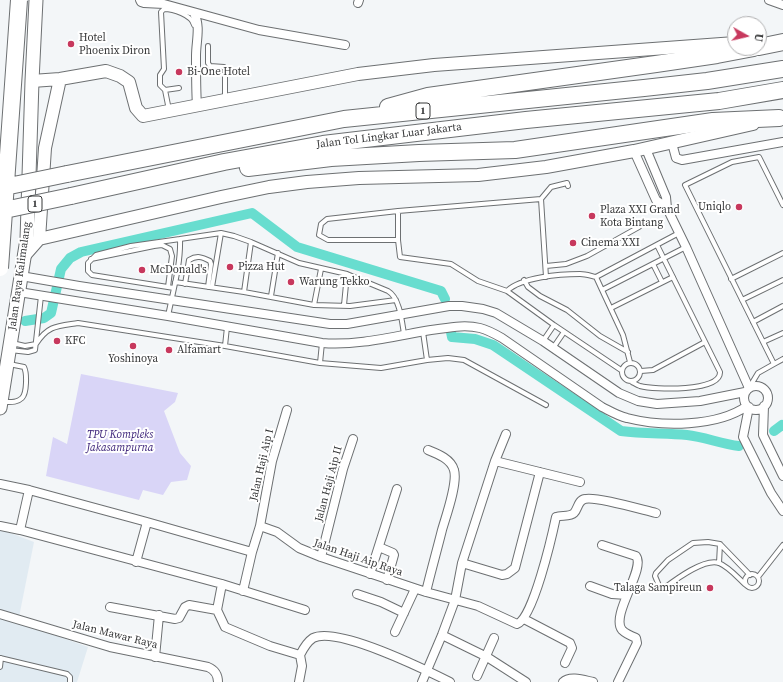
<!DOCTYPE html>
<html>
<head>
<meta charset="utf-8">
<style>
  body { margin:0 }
  #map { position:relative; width:783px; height:682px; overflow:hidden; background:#f3f6f8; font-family:"Source Serif 4",serif }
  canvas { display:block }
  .north { position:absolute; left:727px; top:16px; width:40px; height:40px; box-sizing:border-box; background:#fff; border:1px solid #afafb0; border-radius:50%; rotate:98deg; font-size:11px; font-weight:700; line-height:16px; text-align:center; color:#373839 }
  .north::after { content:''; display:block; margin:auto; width:14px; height:18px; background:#c7385d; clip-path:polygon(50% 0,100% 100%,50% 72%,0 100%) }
</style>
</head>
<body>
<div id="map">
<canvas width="783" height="682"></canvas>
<div class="north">U</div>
</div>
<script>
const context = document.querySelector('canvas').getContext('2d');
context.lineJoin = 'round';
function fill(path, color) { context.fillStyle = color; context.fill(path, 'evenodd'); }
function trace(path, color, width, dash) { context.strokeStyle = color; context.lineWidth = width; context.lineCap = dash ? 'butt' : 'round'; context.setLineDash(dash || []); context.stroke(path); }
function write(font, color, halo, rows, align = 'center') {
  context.font = font + ' "Source Serif 4",serif'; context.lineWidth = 4; context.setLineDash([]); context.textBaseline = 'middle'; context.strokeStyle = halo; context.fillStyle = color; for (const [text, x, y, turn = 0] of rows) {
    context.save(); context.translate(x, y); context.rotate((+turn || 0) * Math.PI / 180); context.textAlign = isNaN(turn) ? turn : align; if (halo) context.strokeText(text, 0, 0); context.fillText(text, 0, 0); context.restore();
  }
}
const built = new Path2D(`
  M0 529 34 542 18 622 88 647 77 682H0Z`);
const green = new Path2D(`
  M81 374 178 393 175 402 164 411 180 453 191 466 187 480 171 482 163 495 143 490 139 500 46 476 53 437 67 444Z`);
const canal = new Path2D(`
  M25 321 44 318 51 313 61 269 70 258 81 252 252 213 297 247 441 291 445 299
  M451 332 452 337 475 339 493 345 621 431C643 434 665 433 687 435 705 437 721 444 739 446
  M774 431 782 425 783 426`);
const lane = new Path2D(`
  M208 46V63L210 66 224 67 225 69V98
  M165 90 179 88
  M169 110 165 90 160 85V75L164 69 161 12 164 9C173 9 192 15 194 25
  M541 199 398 211V240L400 257 451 264 478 281 507 291 554 325 621 370
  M783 205 759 157 732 162 685 185 774 364 783 359
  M180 239 221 233 234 236 251 242 299 263 347 274 388 291C400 298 402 322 404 334
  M398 240H328L319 235 321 224 327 219 398 211
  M91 259 154 246 162 245 170 249 172 256 168 287
  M653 264 662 282
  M546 266 566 264 587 256 639 227
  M546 277 541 199 551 187 567 183 568 186
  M596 277 602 290
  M731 279 783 253
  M524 280 528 287 540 296 567 310 600 336 628 352
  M175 282 244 292 314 305 350 306 396 300
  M185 284 189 260C197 255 202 257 210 261L211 264 208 287
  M212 287 221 233
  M507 291C521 277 561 274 580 274 586 274 591 276 596 277L679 233
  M244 292 251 242
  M271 296 278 253
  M742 300 783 280
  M314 305 321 269
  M344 305 347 274
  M611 308 673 277
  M168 316C173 291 181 264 180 239L131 246 96 255 88 263V271L92 275 174 288
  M753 322 783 306
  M423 332 427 360
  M543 341 554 325
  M763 342 783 333
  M12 343 25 346 36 344C48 325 58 326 78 323L225 346 320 363
  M322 343 320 363 381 368 427 360 448 358 464 360 546 405
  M225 346 227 327
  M553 348 564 332
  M10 350 28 352 35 350 41 296
  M630 362 623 335 602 290 686 247
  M622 372a9 9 0 1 1 18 0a9 9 0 1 1-18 0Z
  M641 371 653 370 705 342
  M632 382C634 383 637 385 640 386 654 390 721 392 720 372L657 245
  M749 388 758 373 774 364
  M3 402C10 402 17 403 22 398 27 393 27 373 24 367L9 364
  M719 563 720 544
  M745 581a7 7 0 1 1 14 0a7 7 0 1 1-14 0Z
  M758 577 783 545
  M746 585C738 578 729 567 719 563 704 558 675 580 663 589L660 588 655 576 656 573 668 560 693 543 708 542 720 544 750 575
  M0 658 67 674 70 677V682
  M0 667 1 658`);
const street = new Path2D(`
  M140 0 141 2 144 3 164 4 259 30 345 45
  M769 0 783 5
  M358 3 359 0
  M194 13C201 27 196 41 196 56 196 73 196 90 197 106
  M672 143 676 158 682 160 783 142
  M646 149 666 197 667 208 686 247 749 388
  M634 151 656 200 667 208
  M21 276 79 286 330 324H347L449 306H462L483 309 496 313 543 341 619 393 638 401 657 404 700 401 745 392
  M19 292 168 316 322 343C358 346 395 336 431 330 447 328 464 324 480 328 488 330 495 334 502 338L602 407C610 411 618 416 627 418 662 427 717 427 747 406
  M744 398a12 12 0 1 1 24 0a12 12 0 1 1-24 0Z
  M764 406 763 435 783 476
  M749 407 743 437 771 493 783 511
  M495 461 580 482
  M0 484 29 490 147 522 252 552
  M0 526 20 530 222 584 305 610
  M260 526 277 532 299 548 321 557 426 592 478 606 517 624C533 619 552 536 556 517 561 515 570 517 574 513 578 509 578 500 585 499 595 496 643 510 656 513
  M20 530 29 490
  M602 545 636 556C646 569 610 615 622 630 626 634 631 636 636 638L637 643 618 682
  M379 547 393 553 394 555 387 580
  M321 557 343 469 353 439
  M136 562 147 522
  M462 563 502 575 507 574 515 568 540 472
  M370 574 397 489
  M222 584 217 610 225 627 270 646 300 655
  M590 586 612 594 627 595
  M243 591 252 552 260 526 272 461 287 410
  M426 592C431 571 437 550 442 530 446 516 458 483 454 470 451 459 438 454 428 450
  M357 594 381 602 404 613
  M110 607 175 619 179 618 185 607 189 605 217 610
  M0 614 110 647 208 667C215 670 218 675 218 682
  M524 619 570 643 572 648 565 663
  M395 632 415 589
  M442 635 487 657 526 682
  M155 657 159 615
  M477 676 494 638
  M299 682 302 666 300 655C303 649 307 642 313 638 337 626 426 670 450 682
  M422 682 442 635 455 600 462 563 495 461 506 434
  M563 682C570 675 584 680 593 682`);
const secondary = new Path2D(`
  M32 81 60 79 106 71 120 76 129 82 136 108 143 116 358 74 434 65 735 43
  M39 239 45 148 60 79
  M24 256 39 239 221 197 269 187 307 182 359 178 478 175 546 167 634 151 753 124`);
const primary = new Path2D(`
  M0 408 27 239 32 81 36 0`);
const highway = new Path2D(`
  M759 47 783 42
  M388 107 428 96 656 64 717 55 754 48
  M248 168 331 158 419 153 515 150 713 121 779 118
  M67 174 344 119 644 88 707 81 783 69
  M71 196 224 162 323 144 526 120 719 101 783 90`);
const highwayBridge = new Path2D(`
  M0 188 67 174
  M0 211 71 196
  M0 268 19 0`);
const markers = [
  [71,44,4,"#c7385d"],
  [179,72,4,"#c7385d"],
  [739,207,4,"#c7385d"],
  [592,216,4,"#c7385d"],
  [573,243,4,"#c7385d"],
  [230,267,4,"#c7385d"],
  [142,270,4,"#c7385d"],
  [291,282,4,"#c7385d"],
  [57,341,4,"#c7385d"],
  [133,346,4,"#c7385d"],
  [169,350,4,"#c7385d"],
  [710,588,4,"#c7385d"]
];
const shields = [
  [423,111,14],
  [35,204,14]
];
const shieldNames = [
  ["1",423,111],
  ["1",35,204]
];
const poiNames = [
  ["Hotel",79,38],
  ["Phoenix Diron",79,51],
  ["Bi-One Hotel",187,72],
  ["Uniqlo",731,207,"right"],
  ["Plaza XXI Grand",600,210],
  ["Kota Bintang",600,223],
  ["Cinema XXI",581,243],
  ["Pizza Hut",238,267],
  ["McDonald's",150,270],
  ["Warung Tekko",299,282],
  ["KFC",65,341],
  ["Alfamart",177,350],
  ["Yoshinoya",133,359,"center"],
  ["Talaga Sampireun",702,588,"right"]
];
const streetNames = [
  ["Jalan Tol Lingkar Luar Jakarta",389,136,-7],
  ["Jalan Raya Kalimalang",20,276,-82],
  ["Jalan Haji Aip I",262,465,-77],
  ["Jalan Haji Aip II",329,484,-75],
  ["Jalan Haji Aip Raya",358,558,19],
  ["Jalan Mawar Raya",115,635,14]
];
const parkNames = [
  ["TPU Kompleks",120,435],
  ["Jakasampurna",120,448]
];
fill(built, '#e1ebf2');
fill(green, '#d9d5f7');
trace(canal, '#68ddcf', 10);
trace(lane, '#6d7072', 6);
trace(street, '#6d7072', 10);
trace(secondary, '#6d7072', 14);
trace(primary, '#6d7072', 15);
trace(highway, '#6d7072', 18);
trace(lane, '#fff', 4);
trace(street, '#fff', 8);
trace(secondary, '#fff', 12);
trace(primary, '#fff', 13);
trace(highway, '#fff', 16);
trace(highwayBridge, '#6d7072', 18, []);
trace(highwayBridge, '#fff', 16);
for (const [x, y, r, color] of markers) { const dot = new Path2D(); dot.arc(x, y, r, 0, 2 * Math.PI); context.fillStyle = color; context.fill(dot); trace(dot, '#fff', 1.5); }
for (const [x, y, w] of shields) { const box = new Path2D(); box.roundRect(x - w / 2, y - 8, w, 16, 3); context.fillStyle = '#fff'; context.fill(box); trace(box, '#373839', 1); }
write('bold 10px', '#373839', null, shieldNames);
write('11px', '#373839', '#fff', poiNames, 'left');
write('11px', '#373839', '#fff', streetNames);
write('italic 11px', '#3b2278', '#fff', parkNames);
</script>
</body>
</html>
